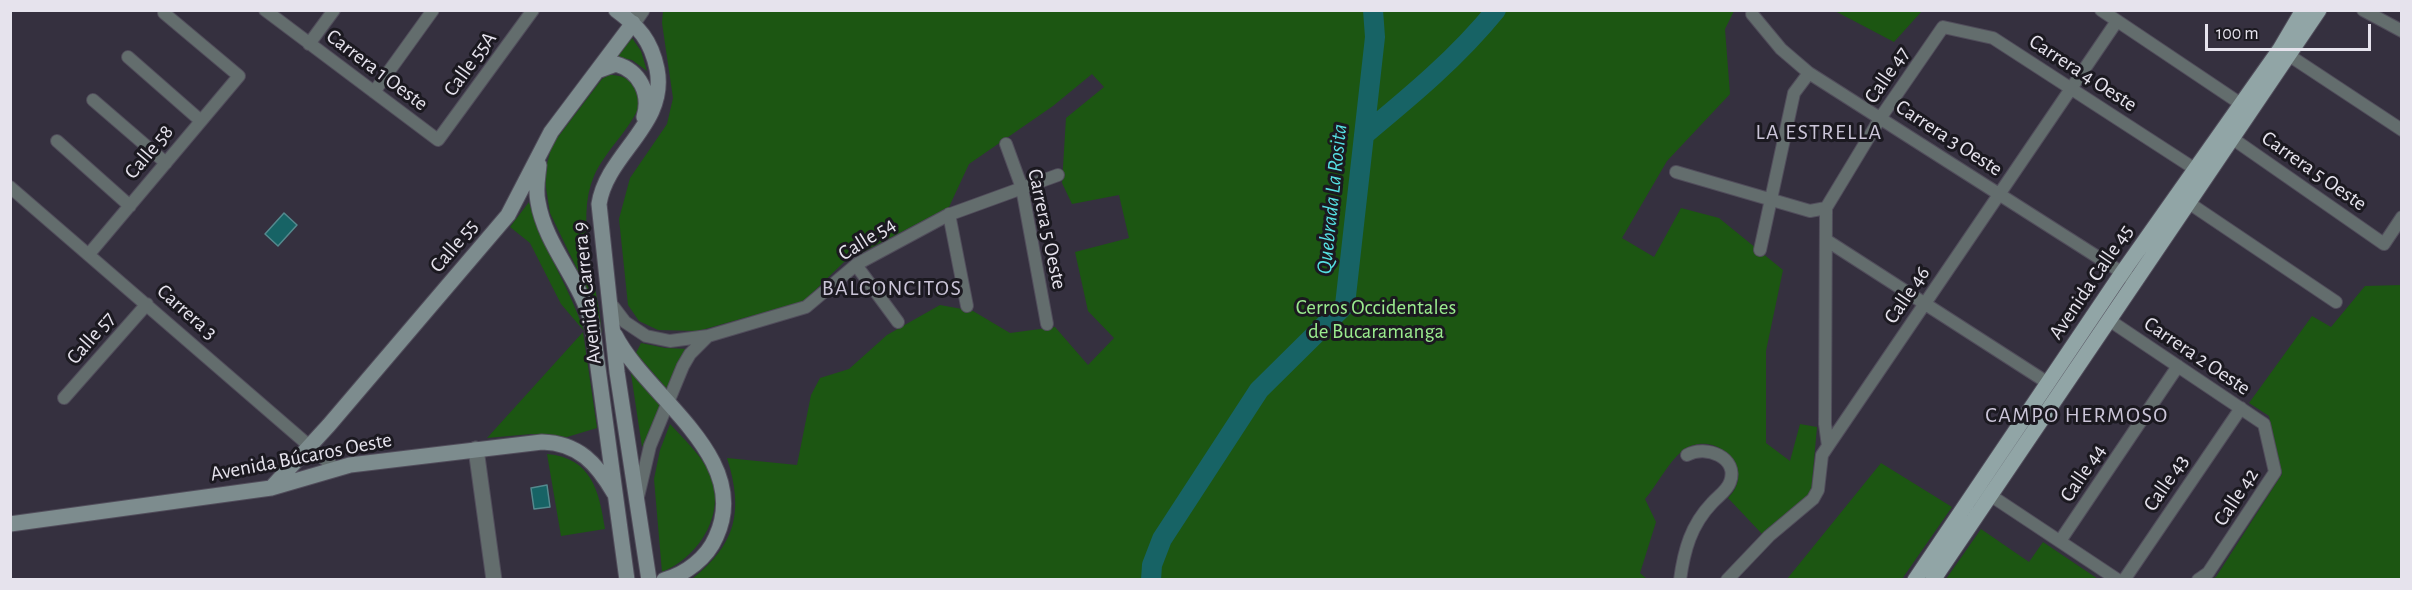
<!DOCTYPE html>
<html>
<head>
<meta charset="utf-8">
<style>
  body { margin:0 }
  #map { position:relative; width:2412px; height:590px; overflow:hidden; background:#35303f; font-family:"Alegreya Sans",sans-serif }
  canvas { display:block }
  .frame { position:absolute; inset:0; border:12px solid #e6e3ed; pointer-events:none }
  .scale { position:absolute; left:2205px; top:24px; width:166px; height:27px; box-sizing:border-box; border:3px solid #e6e3ed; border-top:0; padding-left:8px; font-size:18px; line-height:21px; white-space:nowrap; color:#e6e3ed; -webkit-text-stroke:4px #1b1920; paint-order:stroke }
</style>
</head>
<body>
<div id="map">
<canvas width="2412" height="590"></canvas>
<div class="frame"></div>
<div class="scale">100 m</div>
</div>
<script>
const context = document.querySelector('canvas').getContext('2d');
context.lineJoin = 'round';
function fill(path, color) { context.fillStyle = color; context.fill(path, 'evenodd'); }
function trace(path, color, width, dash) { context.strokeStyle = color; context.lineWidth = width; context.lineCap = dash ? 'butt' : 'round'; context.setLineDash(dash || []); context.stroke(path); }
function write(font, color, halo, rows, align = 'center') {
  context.font = font + ' "Alegreya Sans",sans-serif'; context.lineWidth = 6; context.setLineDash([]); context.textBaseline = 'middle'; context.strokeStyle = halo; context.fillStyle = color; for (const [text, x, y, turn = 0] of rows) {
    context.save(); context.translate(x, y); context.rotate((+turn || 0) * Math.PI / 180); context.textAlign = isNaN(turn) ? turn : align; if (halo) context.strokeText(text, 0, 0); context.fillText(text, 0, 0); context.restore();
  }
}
const green = new Path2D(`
  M663 11H1734L1725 29 1730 94 1667 161 1622 238 1654 257 1681 208 1719 218 1783 270 1766 351V443L1790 461 1800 424 1817 427 1811 493 1763 535 1728 498C1759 468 1713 427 1682 451 1668 463 1657 485 1645 499L1656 522 1640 573 1647 579H692C736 544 744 512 727 458L797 465 811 395 820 378 849 369 887 335 940 305 973 311 1010 333 1055 327 1088 365 1114 338 1088 311 1075 252 1129 238 1119 195 1072 204 1062 183 1066 118 1104 87 1092 74 1053 106 969 164 949 207 844 262 804 301 698 331 658 330 639 321 628 305 619 219 630 178 667 124 673 98 662 23Z
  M1835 11 1922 10V11L1894 42Z
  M632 38 641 51 647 71 632 60 617 57Z
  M609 75C630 75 634 85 641 102 630 131 606 149 594 176 574 222 599 287 602 335L592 300 550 213 544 175 552 145 602 79Z
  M529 202C542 247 569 286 584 331L561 304 530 243 510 227Z
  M2401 285V579H2211L2216 577 2282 474 2269 416 2249 403 2312 316 2331 327 2365 286Z
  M583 332 597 428 567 437 531 434 487 438Z
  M641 343 665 348 688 349 668 390 636 353Z
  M630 367 662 406 642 447Z
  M670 424C683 438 699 453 708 470 729 510 700 557 662 572L654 479 660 450Z
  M547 454C592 458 599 491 605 529L561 536Z
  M1881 463 1952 507 1902 579H1787Z
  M1981 529 2029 562 2043 542 2098 579H1946Z`);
const water = new Path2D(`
  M284 213 297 225 278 246 265 234Z
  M547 485 550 507 534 509 531 488Z`);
const river = new Path2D(`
  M1364 135C1411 96 1457 58 1496 10
  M1151 580 1152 565 1162 539 1259 390 1345 305 1375 37 1373 10`);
const minor = new Path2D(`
  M265 10 438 140 533 10
  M2101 10 2241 104
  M2363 10 2402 31
  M1752 14 1781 49 1809 73 2129 277
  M309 44 334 10
  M2290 56 2402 130
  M128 57 201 121
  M374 92 433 10
  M93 100 166 163
  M2226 134 2384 244 2402 217
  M57 141 130 206
  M1006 144 1022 188 1047 324
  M1676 172 1810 211 1826 208
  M10 187 336 469
  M2189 203 2336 302
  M1826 208 1881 117 1943 27 1993 38 2195 169
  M1826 208 1825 424 1828 446
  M949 214 967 306
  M1826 240 2048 383
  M1760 250 1794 93 1809 73
  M89 254 239 76 164 13
  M856 265 898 322
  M609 301 625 322 646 336 670 341 708 336 806 307 857 264 948 215 1058 175
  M2109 320 2264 424 2275 472 2208 573 2198 580
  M64 398 147 304
  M1984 491 2118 580
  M638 497 650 446 683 366 690 354 707 337
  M2060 541 2178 366
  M1680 580C1684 550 1691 525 1712 503 1718 496 1727 491 1730 482 1739 458 1706 444 1687 455
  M1727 580 1769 536 1813 499 1818 490 1822 455 1828 446 2117 21
  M2124 580 2241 408`);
const tertiary = new Path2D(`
  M633 23 642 10
  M476 449 494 580`);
const secondary = new Path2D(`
  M616 10C639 27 651 40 657 69 668 125 607 153 599 204L617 372 649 580
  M597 71 616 64C640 71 651 94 644 117
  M539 165C538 177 535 189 538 202 545 245 581 281 592 324L627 580
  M615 335C647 398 753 457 716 537 707 558 686 574 664 580
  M273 486 329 425 508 215 551 132 633 23
  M10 524 271 488 350 465 542 442C579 443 597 464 614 493`);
const primary = new Path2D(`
  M1915 580 2122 273 2280 49 2303 10
  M1933 580 2319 10`);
const streetNames = [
  ["Calle 55A",470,64,-54],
  ["Carrera 1 Oeste",377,70,37],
  ["Carrera 4 Oeste",2083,73,33],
  ["Calle 47",1887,75,-56],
  ["Carrera 3 Oeste",1949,138,33],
  ["Calle 58",149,152,-50],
  ["Carrera 5 Oeste",2314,171,35],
  ["Carrera 5 Oeste",1047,229,78],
  ["Calle 54",867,239,-32],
  ["Calle 55",454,246,-50],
  ["Avenida Calle 45",2091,282,-56],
  ["Avenida Carrera 9",587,293,-96],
  ["Calle 46",1907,295,-56],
  ["Carrera 3",187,312,41],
  ["Calle 57",91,338,-49],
  ["Carrera 2 Oeste",2197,356,34],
  ["Avenida Búcaros Oeste",301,457,-11],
  ["Calle 44",2083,473,-56],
  ["Calle 43",2166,483,-56],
  ["Calle 42",2236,497,-57]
];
const parkNames = [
  ["Cerros Occidentales",1376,308],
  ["de Bucaramanga",1376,332]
];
const neighbourhoodNames = [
  ["LA ESTRELLA",1819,132],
  ["BALCONCITOS",892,288],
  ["CAMPO HERMOSO",2077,415]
];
const waterNames = [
  ["Quebrada La Rosita",1332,199,-84]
];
fill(green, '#1c5612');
fill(water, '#176365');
trace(water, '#55898e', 1.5);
trace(river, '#176365', 20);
trace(minor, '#514d5b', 14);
trace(tertiary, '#514d5b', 17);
trace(secondary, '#514d5b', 17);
trace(primary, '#514d5b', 17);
trace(minor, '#636d6d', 12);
trace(tertiary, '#636d6d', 15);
trace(secondary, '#7d8c8e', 15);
trace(primary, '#91a5a6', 15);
write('21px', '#e6e3ed', '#1b1920', streetNames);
write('21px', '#9aeb8e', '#1b1920', parkNames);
context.letterSpacing = '1.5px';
write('22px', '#cbc5d8', '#1b1920', neighbourhoodNames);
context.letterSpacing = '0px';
write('italic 22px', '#56e0e3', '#1b1920', waterNames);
</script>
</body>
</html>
